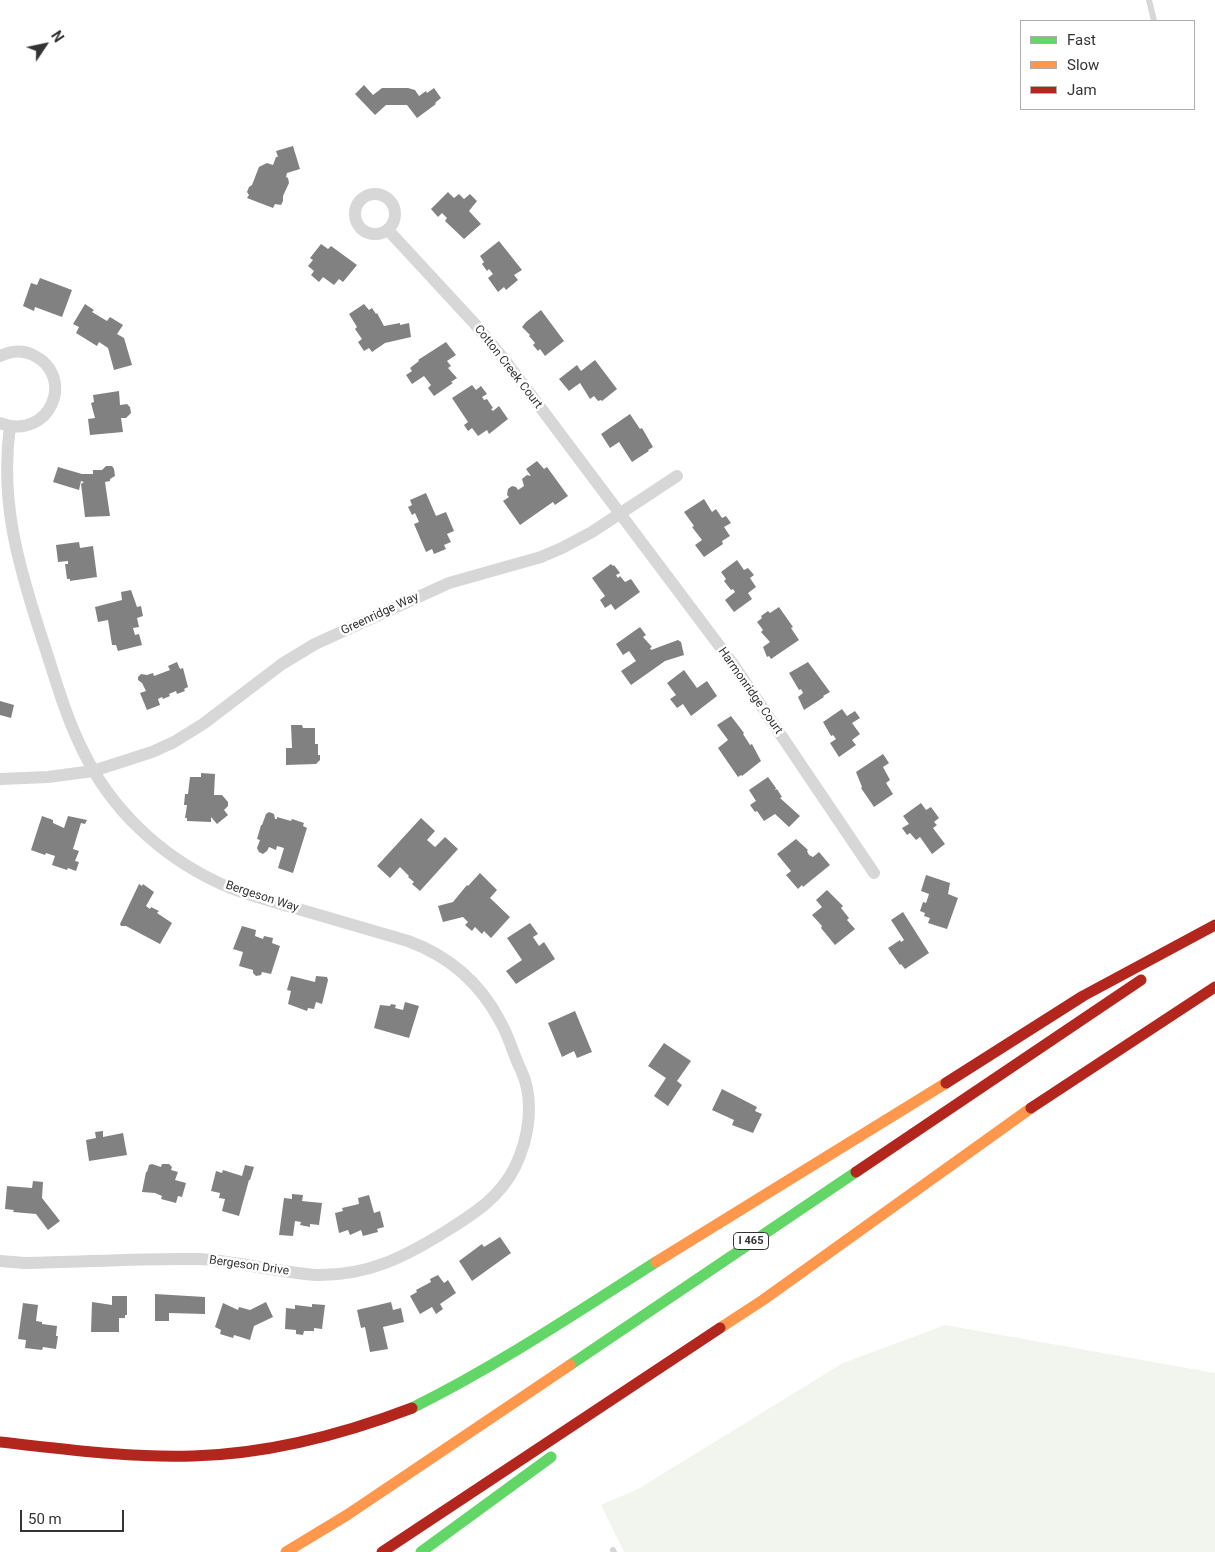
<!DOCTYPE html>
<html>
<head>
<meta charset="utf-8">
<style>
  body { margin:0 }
  #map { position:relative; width:1215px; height:1552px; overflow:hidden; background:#fff; font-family:Roboto,sans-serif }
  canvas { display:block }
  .legend { position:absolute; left:1020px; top:20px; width:175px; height:90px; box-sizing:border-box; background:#fff; border:1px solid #adadad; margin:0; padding:6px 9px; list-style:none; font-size:15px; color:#333 }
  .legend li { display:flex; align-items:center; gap:10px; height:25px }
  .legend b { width:25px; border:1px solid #adadad }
  .north { position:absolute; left:20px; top:20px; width:50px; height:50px; -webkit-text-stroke:4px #fff; paint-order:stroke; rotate:56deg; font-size:14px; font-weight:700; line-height:20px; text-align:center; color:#333 }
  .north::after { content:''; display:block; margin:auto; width:18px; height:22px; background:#333; clip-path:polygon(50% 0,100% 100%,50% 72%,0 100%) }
  .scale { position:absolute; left:20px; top:1510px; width:104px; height:22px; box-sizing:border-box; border:2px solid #333; border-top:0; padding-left:6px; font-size:15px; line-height:18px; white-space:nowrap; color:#333; -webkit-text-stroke:4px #fff; paint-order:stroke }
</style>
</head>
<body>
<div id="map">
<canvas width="1215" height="1552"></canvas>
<ul class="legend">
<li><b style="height:6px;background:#63d668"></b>Fast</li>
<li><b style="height:6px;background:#ff974d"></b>Slow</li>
<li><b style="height:6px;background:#b3261e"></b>Jam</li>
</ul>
<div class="north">N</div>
<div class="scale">50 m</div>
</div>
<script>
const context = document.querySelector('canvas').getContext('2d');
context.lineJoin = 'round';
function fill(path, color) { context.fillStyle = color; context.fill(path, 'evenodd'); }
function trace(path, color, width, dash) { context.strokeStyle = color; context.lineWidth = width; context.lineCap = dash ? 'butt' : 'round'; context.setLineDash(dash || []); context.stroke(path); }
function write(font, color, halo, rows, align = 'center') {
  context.font = font + ' Roboto,sans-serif'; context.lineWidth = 5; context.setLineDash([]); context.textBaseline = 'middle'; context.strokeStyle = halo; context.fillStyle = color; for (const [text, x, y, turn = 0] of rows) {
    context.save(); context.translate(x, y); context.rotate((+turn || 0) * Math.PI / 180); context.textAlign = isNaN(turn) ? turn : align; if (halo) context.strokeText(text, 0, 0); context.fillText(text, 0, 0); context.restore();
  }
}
const green = new Path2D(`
  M945 1325 1215 1373V1552H624L601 1505 638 1489 843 1363Z`);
const building = new Path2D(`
  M364 85 373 95 382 88H408L415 90 419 96 426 91 427 93 434 88 441 98 435 103 436 104 417 118 407 105H386L375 115 355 94Z
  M293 146 300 169 287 173 286 177 288 178 289 183 283 196V201L281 205 275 204 273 208 247 198 249 195 247 192 249 187 252 185 259 167 267 163 273 165 276 157H278L276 151Z
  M448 192 454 198 459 194 464 199 470 194 477 201 469 211 481 224 464 239 445 221 447 218 442 213 438 217 431 209Z
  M499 241 522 270 514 275 518 280 506 290 504 287 498 292 488 278 493 274 489 269 487 271 482 264 484 262 480 256Z
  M321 244 328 249 331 246 357 265 343 282 339 279 334 285 323 277 319 282 311 275 314 271 308 266 313 260 310 258Z
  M40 278 72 290 62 317 35 307 34 311 23 306 31 283 37 285Z
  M85 304 94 310 92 312 107 321 110 317 123 325 117 334 124 338 132 365 114 370 108 348 99 342 97 346 76 333 79 327 73 324Z
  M364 304 369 310 372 308 376 314 377 313 384 326 400 323V325L409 323 411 337 385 343 372 352 369 348 364 351 358 342 362 339 355 329 357 327 349 314Z
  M541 310 564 341 545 356 540 349 538 351 533 345 535 343 529 336 530 335 522 327 526 322Z
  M446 342 456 355 447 361 451 366 448 368 457 378 451 382 453 383 434 396 428 388 431 385 424 376 412 384 406 375 412 371 410 368 419 361 418 360Z
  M595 360 617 389 602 401 601 400 598 401 594 396 590 399 580 383 569 391 559 379 577 365 581 371Z
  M472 385 476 390 481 386 487 394 482 397 484 400 487 399 493 408 491 409 493 411 499 406 508 419 489 434 487 430 478 436 472 428 468 431 464 425 468 422 452 398Z
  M119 391 120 405 127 404 130 407 131 413 126 418H121L123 432 90 435 88 419 95 418 91 403 94 402 93 395Z
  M630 414 640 429 642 428 653 447 648 450 649 451 632 462 619 442 610 448 601 434Z
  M537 461 544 469 547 467 568 496 555 505 553 502 520 525 503 501 509 497 507 495 508 489 512 486 516 487 518 490 524 486 522 479 527 475 531 476 526 469Z
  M106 466H112L114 469 115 476 110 479V481L105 482 110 516 85 517 81 484 84 482 81 481 79 490 53 482 58 467 82 474H93V470H102Z
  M426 493 436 516 446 512 454 531 447 534 451 542 444 545 446 549 434 554 432 549 426 552 414 524 419 522 415 513 412 515 408 507 412 505 410 500Z
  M704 499 712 512 716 509 722 518 726 516 731 523 724 527 730 536 722 541 723 544 704 557 695 545 702 540 692 527 694 526 684 512Z
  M79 542 80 548 93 546 97 577 70 581V579H67L65 564H68V561L58 562 56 545Z
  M737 560 744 570 748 568 754 575 750 578 756 587 748 593 752 599 734 612 725 600 735 592 733 589 731 590 724 581 726 579 721 572Z
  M611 564 613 566 614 565 620 573 616 575 618 578 620 576 625 582 631 579 640 592 615 610 611 604 605 608 600 600 605 596 592 578Z
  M131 590 137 607 141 606 143 616 137 618 139 627 133 628 135 635 139 634 142 645 118 651 116 645H112L108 620 98 622 95 607 122 600 121 592Z
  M779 607 793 627 791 628 799 640 771 659 769 656 767 657 763 647 770 642 761 632 763 630 757 622 762 618 761 616 768 611 770 613Z
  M640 627 646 635 643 637 652 647 650 648 651 650 678 640 681 642 684 655 665 661 631 685 621 671 636 661 629 651 623 655 616 644Z
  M177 662 180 669 183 668 188 687 184 689 185 691 177 694 176 691 169 694 170 696 163 699 162 697 158 699 160 705 147 710 140 693 146 691 142 683 138 680V677L141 674 147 675 153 673 154 676 170 670 168 666Z
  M808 662 830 692 823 696 824 697 804 710 798 697 803 693 801 689 799 690 789 673Z
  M684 670 697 688 707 681 717 696 691 716 683 704 677 708 670 699 676 695 667 683Z
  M0 701 14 705 11 718 0 715Z
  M842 709 847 716 855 711 860 718 852 723 860 734 852 740 856 745 839 757 830 743 836 739 833 735 831 736 823 722Z
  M731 716 744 733 743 734 750 745 752 744 761 761 742 776 741 775 738 777 718 748 728 740 717 725Z
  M291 725H302L303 728H315V744H318V755H320V760L316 764 286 765V748H292Z
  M883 754 889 763 883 767 890 780 886 783 893 794 874 807 861 788 862 787 856 772Z
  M201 773 215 774 214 795H222L228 802V806L224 810 228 815 217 824 211 817V822L187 821V818H185L187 805H184L185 794H188L190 777H201Z
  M768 777 776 788 775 790 777 789 782 797 780 798 800 816 789 827 775 814 764 821 757 811 755 812 750 805 756 801 749 790Z
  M921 803 926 810 931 807 939 818 934 822 937 825 933 828 945 844 932 854 920 837 916 840 910 833 907 835 902 828 909 824 903 816Z
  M269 812 274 814 275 819H277V817L291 821 292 819 304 823 303 826 307 828 293 873 278 868 284 848 277 846 276 850 269 847 267 851 263 854 259 852 257 848 260 840 257 839 261 825H262L266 814Z
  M42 816 53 820V823L64 828 68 816 87 820 85 824 81 823 73 849 79 851 75 861 79 862 76 871 68 868 67 870 52 865 55 856 46 853 45 855 31 850Z
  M421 818 435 831 427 840 435 847 445 837 458 849 420 891 412 884 414 882 408 877 409 876 400 867 390 878 377 866Z
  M796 839 808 850 807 851 809 855 813 857 819 852 830 865 803 887 802 885 798 889 786 875 791 871 777 854Z
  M480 873 497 890 490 898 510 917 491 938 484 931 482 934 475 927 472 931 465 925 468 922 463 917 443 922 438 906 453 902 467 885 468 886Z
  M926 875 950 883 948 894 958 898 947 929 928 923 930 918 924 916 925 913 920 911 923 902 926 903 929 894 921 891Z
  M139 884 142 886 143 884 154 892 146 906 150 909 151 907 159 911 157 913 172 923 160 944 126 926H121L120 924Z
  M827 890 843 906 841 908 849 918 847 920 855 929 835 945 821 928 822 926 812 915 822 907 816 900Z
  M903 912 929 953 905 969 901 964 900 965 888 948 900 940 901 942 904 940 891 920Z
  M530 923 538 934 533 937 539 946 544 942 555 959 516 984 506 971 522 960 507 938Z
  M242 926 256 930 255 936 263 939 264 936 273 938 272 943 280 946 271 974 262 972 261 975 256 976 253 973V970L239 966 243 952 233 949Z
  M291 976 315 982 316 976 327 977 328 980 322 1004 316 1002 314 1009 308 1008 307 1011 288 1004 291 991 287 990Z
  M405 1002 419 1006 409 1038 374 1028 380 1005 390 1006 391 1004 396 1005 395 1008 403 1010Z
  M575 1011 592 1052 577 1058 574 1051 562 1057 548 1023Z
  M664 1043 691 1061 677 1081 682 1085 668 1106 654 1096 666 1078 648 1066Z
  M722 1089 757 1107 755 1111 762 1114 753 1133 732 1125 734 1120 712 1110Z
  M103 1131V1137L123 1133 127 1155 89 1161 86 1140 96 1138 95 1132Z
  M152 1164 161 1167 162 1164H169L172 1167 171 1170 178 1172 175 1180 186 1183 182 1197 178 1196 176 1203 161 1199 162 1196 155 1193 142 1192 146 1172H147L149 1165Z
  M245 1165 254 1167 250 1180H249L239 1216 222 1211 225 1199 219 1198 220 1193 211 1191 216 1171 222 1173 223 1170 242 1176Z
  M33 1181 43 1182 42 1198 60 1221 48 1230 36 1214 13 1212 14 1210 5 1209 7 1186 32 1188Z
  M292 1194 303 1195 302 1201 322 1203 319 1225 310 1224V1227L300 1225 301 1222 295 1221 293 1236 279 1235 284 1198 292 1199Z
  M369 1195 374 1213 380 1211 384 1227 377 1229 378 1232 363 1236 361 1230 350 1235 348 1230 339 1233 335 1213 343 1211 342 1208 359 1204 358 1198Z
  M500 1237 511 1253 472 1281 459 1261 482 1244 484 1247Z
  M438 1275 444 1283 448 1280 456 1293 440 1304 443 1309 436 1314 432 1307 420 1314 410 1296 417 1292 416 1290 431 1282 430 1279Z
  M155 1294 205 1297V1314L169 1313V1321H155Z
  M112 1296H127V1315H125V1318H119V1332H91L92 1302 112 1305Z
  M266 1302 273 1317 254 1326 250 1340 234 1335 233 1338 220 1334 221 1330 215 1327 223 1303 238 1310 239 1307 250 1310Z
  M391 1302 393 1310 401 1308 404 1322 383 1327 388 1349 370 1352 365 1327 361 1328 357 1310Z
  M23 1303 38 1305 36 1321 42 1322V1324L57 1326 56 1336H58L56 1349 43 1347 42 1350 25 1348 26 1340 18 1339Z
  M312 1304 325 1305 322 1329 314 1328V1331H304L303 1335 296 1334V1330L285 1329 286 1308 295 1309V1305L312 1307Z`);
const lane = new Path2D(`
  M1149 0 1154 21
  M613 1550 614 1552`);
const street = new Path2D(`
  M355 214a20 20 0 1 1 40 0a20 20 0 1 1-40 0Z
  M388 230 474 323 504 359 733 664 874 873
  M0 356C11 351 23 350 33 355 77 376 50 442 0 423
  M0 779 48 777 93 771 152 752 174 742 203 724 282 664 315 644 449 583 541 557 562 548 592 532 677 476
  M0 1261 25 1263C83 1262 141 1258 199 1259 223 1260 248 1266 271 1269 286 1271 301 1274 316 1275 368 1276 405 1257 448 1230 475 1213 500 1197 515 1167 529 1138 535 1100 521 1070 513 1054 509 1036 500 1021 480 983 449 956 408 941 368 929 328 918 288 906 264 899 239 893 217 882 160 855 112 810 84 753 64 714 53 670 39 629 17 560 0 500 10 426`);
const fast = new Path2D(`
  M570 1365 856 1172
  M412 1408C497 1366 576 1313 656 1262
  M421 1552 551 1457`);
const slow = new Path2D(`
  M656 1262 946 1083
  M720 1328 763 1300 1031 1108
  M286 1552 347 1515 570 1365`);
const jam = new Path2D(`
  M946 1083 1083 996 1215 925
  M1031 1108 1215 987
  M856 1172 1141 980
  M0 1442C64 1449 129 1458 193 1456 266 1454 344 1434 412 1408
  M382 1552 720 1328`);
const shields = [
  [751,1241,35]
];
const shieldNames = [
  ["I 465",751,1241]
];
const streetNames = [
  ["Cotton Creek Court",508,367,52],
  ["Greenridge Way",380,614,-25],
  ["Harmonridge Court",750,691,55],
  ["Bergeson Way",262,897,18],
  ["Bergeson Drive",249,1266,8]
];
fill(green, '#f1f5ed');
fill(building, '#818181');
trace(lane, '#d7d7d7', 6);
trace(street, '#d7d7d7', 12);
trace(fast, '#63d668', 11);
trace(slow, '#ff974d', 11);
trace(jam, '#b3261e', 11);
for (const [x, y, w] of shields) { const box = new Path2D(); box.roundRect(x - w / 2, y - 8.5, w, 17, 4); context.fillStyle = '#fff'; context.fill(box); trace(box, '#333', 1); }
write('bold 11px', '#333', null, shieldNames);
write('12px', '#333', '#fff', streetNames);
</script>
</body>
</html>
